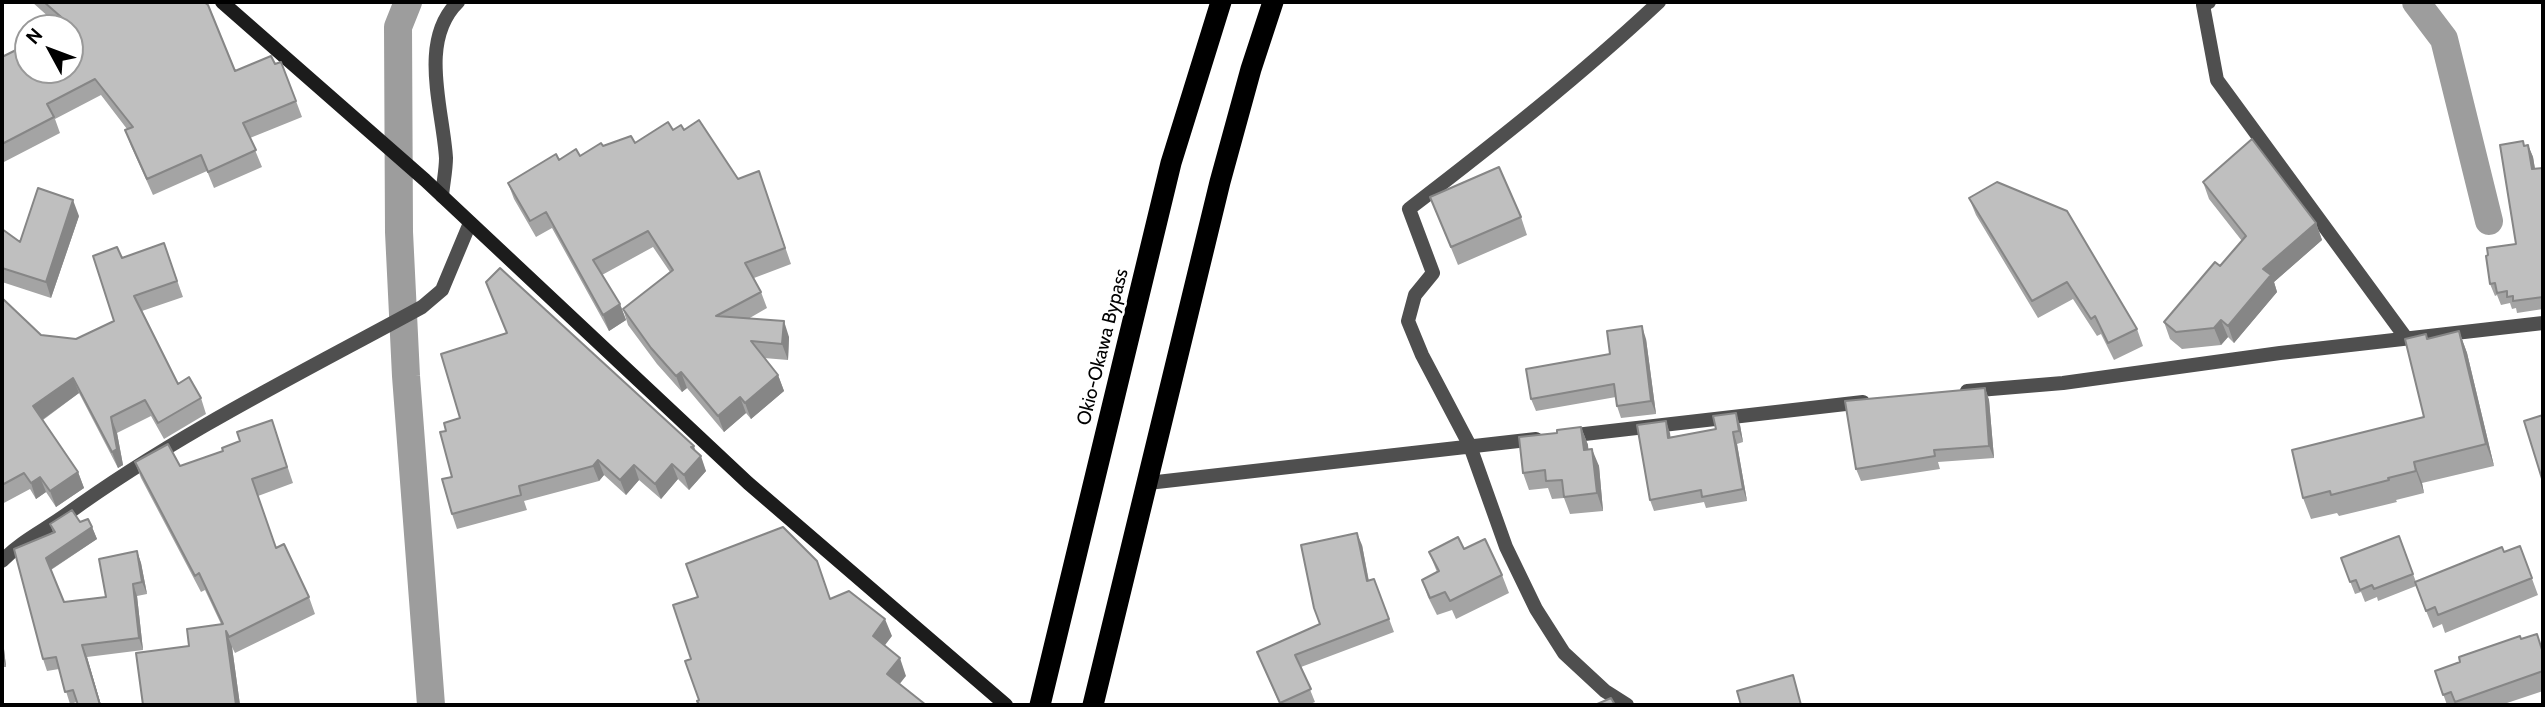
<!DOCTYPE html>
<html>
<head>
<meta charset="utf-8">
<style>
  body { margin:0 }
  #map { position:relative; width:2545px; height:707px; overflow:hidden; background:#fff; font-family:Cabin,sans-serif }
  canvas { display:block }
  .frame { position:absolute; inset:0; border:4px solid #000; pointer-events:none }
  .north { position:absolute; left:14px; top:14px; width:70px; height:70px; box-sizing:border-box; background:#fff; border:2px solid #999; border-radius:50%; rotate:311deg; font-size:19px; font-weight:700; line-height:28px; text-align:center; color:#000 }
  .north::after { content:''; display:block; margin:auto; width:24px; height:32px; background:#000; clip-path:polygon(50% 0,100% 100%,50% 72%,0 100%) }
</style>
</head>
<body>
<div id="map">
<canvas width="2545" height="707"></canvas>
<div class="frame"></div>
<div class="north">N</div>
</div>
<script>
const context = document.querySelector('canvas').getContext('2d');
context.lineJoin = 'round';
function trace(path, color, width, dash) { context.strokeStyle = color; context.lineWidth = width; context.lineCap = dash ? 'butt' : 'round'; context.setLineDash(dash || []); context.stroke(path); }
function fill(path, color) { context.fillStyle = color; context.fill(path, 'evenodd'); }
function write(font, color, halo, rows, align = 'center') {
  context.font = font + ' Cabin,sans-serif'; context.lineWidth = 5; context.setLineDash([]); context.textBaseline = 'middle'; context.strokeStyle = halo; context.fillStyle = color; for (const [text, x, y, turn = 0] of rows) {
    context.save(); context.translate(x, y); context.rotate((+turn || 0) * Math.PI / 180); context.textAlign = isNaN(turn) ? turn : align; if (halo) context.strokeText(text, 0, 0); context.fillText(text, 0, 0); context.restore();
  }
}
const canal = new Path2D(`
  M408 2 398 27 399 232 406 376 431 705
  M2416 2 2444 39 2489 221`);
const street = new Path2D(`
  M2209 2 2203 5 2217 80 2406 338
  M442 196C443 184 446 170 446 158 443 109 418 41 458 2
  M1967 391 2063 383 2280 353 2543 323
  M1567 436 1863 402
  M1148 483 1536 439
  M2 561C21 541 45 530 67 514 177 434 303 372 422 307L442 290 470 223
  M1627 705 1605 691 1564 653 1536 609 1506 547 1470 446 1422 355 1408 321 1415 295 1433 273 1409 209C1495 143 1580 76 1659 2`);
const secondary = new Path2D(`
  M222 2 425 180 748 483 1006 705`);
const highway = new Path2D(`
  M1040 705 1171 163 1221 2
  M1093 705 1220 182 1251 69 1273 2`);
const wall = new Path2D(`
  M32 2H204L235 71 275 64 296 101 302 117 250 138 262 167 214 188 207 171 153 195 131 146 125 130 127 129 101 95 55 119 60 133 2 163V54L4 56 60 27Z
  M673 130H684L738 179 759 171 791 264 754 278 761 292 767 308 748 319 789 337 788 360 764 358 778 375 784 391 751 419 746 413 724 432 687 388 682 392 657 364 628 325 623 309 670 272 653 247 602 275 620 304 626 320 609 331 552 228 536 237 514 199 508 183 559 160 580 156 603 146 635 143Z
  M2524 145H2528L2533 157 2535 169 2543 168V309L2517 313 2516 308 2512 309 2510 303 2501 305 2497 295 2495 296 2490 284 2516 244Z
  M2203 182 2316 223 2322 240 2274 282 2277 292 2234 343 2228 337 2221 345 2182 349 2170 339 2164 322 2220 266 2242 241 2209 199Z
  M1430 197 1521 217 1527 235 1458 265Z
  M1969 198 2137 329 2143 346 2114 360 2101 334 2097 336 2073 299 2038 318 1976 215Z
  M79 216 51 298 2 282V229L20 242Z
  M164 243 183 297 142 311 178 384 201 398 206 414 164 439 151 416 117 433 123 465 118 468 79 393 43 420 78 472 84 488 56 507 46 492 36 499 30 489 2 504V298L41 335 76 339 114 321 122 258Z
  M486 282 695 451 706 471 689 490 678 479 661 499 639 480 626 495 604 475 599 481 524 501 527 510 457 529 452 514V477L460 418 507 333Z
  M2459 331 2467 353 2494 466 2422 483 2424 493 2396 500 2397 502 2339 516 2337 513 2311 519 2303 498 2424 417 2427 339Z
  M1646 339 1656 414 1621 418 1617 406 1616 397 1536 411 1531 399 1610 354Z
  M1985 388 1989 400 1994 458 1938 462 1940 469 1861 481 1856 469Z
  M272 420 293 483 258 496 276 548 309 597 315 614 235 653 232 647 240 705H143L189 646 221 624 205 590 201 592 141 478 135 462 180 466 223 451 240 441Z
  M1666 421 1670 437 1740 425 1743 442 1737 444 1747 501 1706 508 1704 502 1654 511 1650 500Z
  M1581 427 1588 445V449L1599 466 1603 511 1570 514 1564 498 1552 499 1548 488 1529 490 1523 473 1557 433Z
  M80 522 92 527 97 539 51 570 64 602 106 597 137 551 141 563 147 594 137 596 143 650 87 657 101 705H78L77 702 70 704 59 669 47 671 43 659 53 532 50 524Z
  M2399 536 2416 582 2520 546 2538 595 2445 633 2442 624 2433 628 2416 586 2378 601 2377 597 2365 602 2361 592 2355 594 2341 558Z
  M1362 545 1369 581 1374 579 1394 632 1301 667 1315 702 1308 705H1280L1257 652 1320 624Z
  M1464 549 1502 575 1509 593 1456 619 1452 610 1437 615 1428 597 1422 580 1437 572 1429 552Z
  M2 631 6 667H2Z
  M2521 639 2543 652V691L2501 705H2447L2435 671Z`);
const shadedWall = new Path2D(`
  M2528 145 2533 157 2537 181 2532 169Z
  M73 200 79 216 51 298 46 282Z
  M2316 223 2322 240 2274 282 2277 292 2234 343 2228 326 2263 269Z
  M620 304 626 320 609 331 603 315Z
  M2221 320 2228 337 2221 345 2214 328Z
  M784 321 789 337 788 360 782 344Z
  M1642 326 1646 339 1656 414 1651 401Z
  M2459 331 2467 353 2494 466 2486 444Z
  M681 372 687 388 682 392 676 376Z
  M778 375 784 391 751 419 745 403Z
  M73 378 79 393 39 422 33 406Z
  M1985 388 1989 400 1994 458 1989 446Z
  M740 397 746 413 724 432 718 416Z
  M1736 413 1740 425 1743 442 1739 431Z
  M111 417 117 433 123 465 118 468 112 452Z
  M1666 421 1670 433 1672 449 1668 438Z
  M1581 427 1588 445 1590 467 1584 450Z
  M1733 432 1737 444 1747 501 1743 489Z
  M694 446 698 459 701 456 706 471 689 490 684 475 691 447Z
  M1592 449 1599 466 1603 511 1597 493Z
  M598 460 604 475 599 481 593 466Z
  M2414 462 2422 483 2424 493 2416 471Z
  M672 464 678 479 661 499 655 484Z
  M634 465 639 480 626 495 620 480Z
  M78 472 84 488 56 507 50 491Z
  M40 477 46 492 36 499 31 483Z
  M92 527 97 539 50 570 46 558Z
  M1357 533 1362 545 1371 594 1367 581Z
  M137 551 141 563 147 594 142 582Z
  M133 584 137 596 143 650 139 638Z
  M885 619 892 636 879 653 873 636Z
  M2 631 6 667 2 655Z
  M226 631 232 647 240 705H236Z
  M82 645 87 657 101 705H100Z
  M900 658 906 676 894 691 887 674Z`);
const building = new Path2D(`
  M44 2H204L208 5 235 71 271 56 275 64 281 62 296 101 243 123 256 150 208 172 201 155 147 179 125 130 133 127 95 79 47 104 54 117 2 144V54L4 56 28 44V70H70V28H58L68 23Z
  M699 120 738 179 759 171 785 248 745 263 761 292 716 316 784 321 782 344 751 341 778 375 745 403 740 397 718 416 681 372 676 376 651 348 623 309 673 270 648 231 593 260 620 304 603 315 546 212 530 221 508 183 556 154 559 160 576 149 580 156 601 143 603 146 631 136 635 143 668 122 673 130 681 125 684 130Z
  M2252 139 2316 223 2263 269 2271 275 2228 326 2221 320 2214 328 2176 332 2164 322 2215 262 2220 266 2246 236 2203 182Z
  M2523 141 2524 146 2528 145 2532 169 2543 168V297L2513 301V296L2507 297V291L2497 293 2495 283 2490 284 2486 256 2488 255 2487 248 2516 244 2500 145Z
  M1499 167 1521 217 1451 247 1430 197Z
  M1997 182 2067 211 2137 329 2108 343 2095 316 2091 319 2067 282 2032 301 1969 198Z
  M38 188 73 200 46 282 2 268V229L20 242Z
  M164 243 177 281 134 296 178 384 189 377 201 398 158 423 145 400 111 417 117 449 112 452 73 378 33 406 78 472 50 491 40 477 31 483 24 473 2 485V298L41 335 76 339 114 321 93 256 117 247 122 258Z
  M500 268 694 446 691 447 701 456 684 475 672 464 655 484 634 465 620 480 598 460 593 466 519 486 521 495 452 514 442 479 452 477 440 432 446 431 444 423 460 418 441 354 507 333 486 282Z
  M1642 326 1651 401 1617 406 1614 384 1531 399 1526 369 1610 354 1607 331Z
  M2459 331 2486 444 2414 462 2416 471 2388 478 2389 480 2331 495 2330 491 2303 498 2292 450 2424 417 2405 339 2426 334 2427 339Z
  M1985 388 1989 446 1934 450 1935 456 1856 469 1845 401Z
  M1736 413 1739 431 1733 432 1743 489 1702 497 1701 490 1650 500 1637 425 1666 421 1668 438 1716 429 1713 416Z
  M2543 415V482L2524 421Z
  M272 420 287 467 252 479 276 548 284 544 309 597 229 637 226 631 236 705H143L136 653 189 646 187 629 223 624 199 573 195 576 135 462 168 444 180 466 223 451 222 448 240 441 237 432Z
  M1581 427 1584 450 1592 449 1597 493 1564 497 1562 480 1546 481 1545 470 1523 473 1519 437 1557 433V430Z
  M72 510 80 522 88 519 92 527 46 558 64 602 106 597 99 559 137 551 142 582 133 584 139 638 82 645 100 705H78L73 690 65 692 56 657 43 659 14 549 55 532 50 524Z
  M783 527 817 561 830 599 849 591 885 619 873 636 900 658 887 674 926 705H699L697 701 699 700 685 661 691 659 673 605 698 597 686 564Z
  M1357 533 1367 581 1374 579 1389 619 1295 655 1311 689 1280 703 1257 652 1320 624 1314 608 1301 545Z
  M2399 536 2413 574 2374 589 2372 585 2360 590 2356 580 2350 582 2341 558Z
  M1458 537 1464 549 1485 539 1502 575 1450 601 1445 592 1430 598 1422 580 1439 571 1429 552Z
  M2520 546 2532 578 2438 615 2435 607 2426 611 2415 582 2502 547 2504 552Z
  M2537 634 2543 653V671L2455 702 2451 692 2443 695 2435 671 2460 662 2459 657 2520 636 2521 639Z
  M1793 675 1801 705H1741L1737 691Z
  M1611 698 1615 705H1595Z`);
const streetNames = [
  ["Okio-Okawa Bypass",1103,347,-76]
];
trace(canal, '#9d9d9d', 28);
trace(street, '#4f4f4f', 14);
trace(secondary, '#1c1c1c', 14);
trace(highway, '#000', 21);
fill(wall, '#a4a4a4');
fill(shadedWall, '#868686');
fill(building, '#bfbfbf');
trace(building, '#868686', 2);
write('19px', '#000', '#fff', streetNames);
</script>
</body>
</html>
